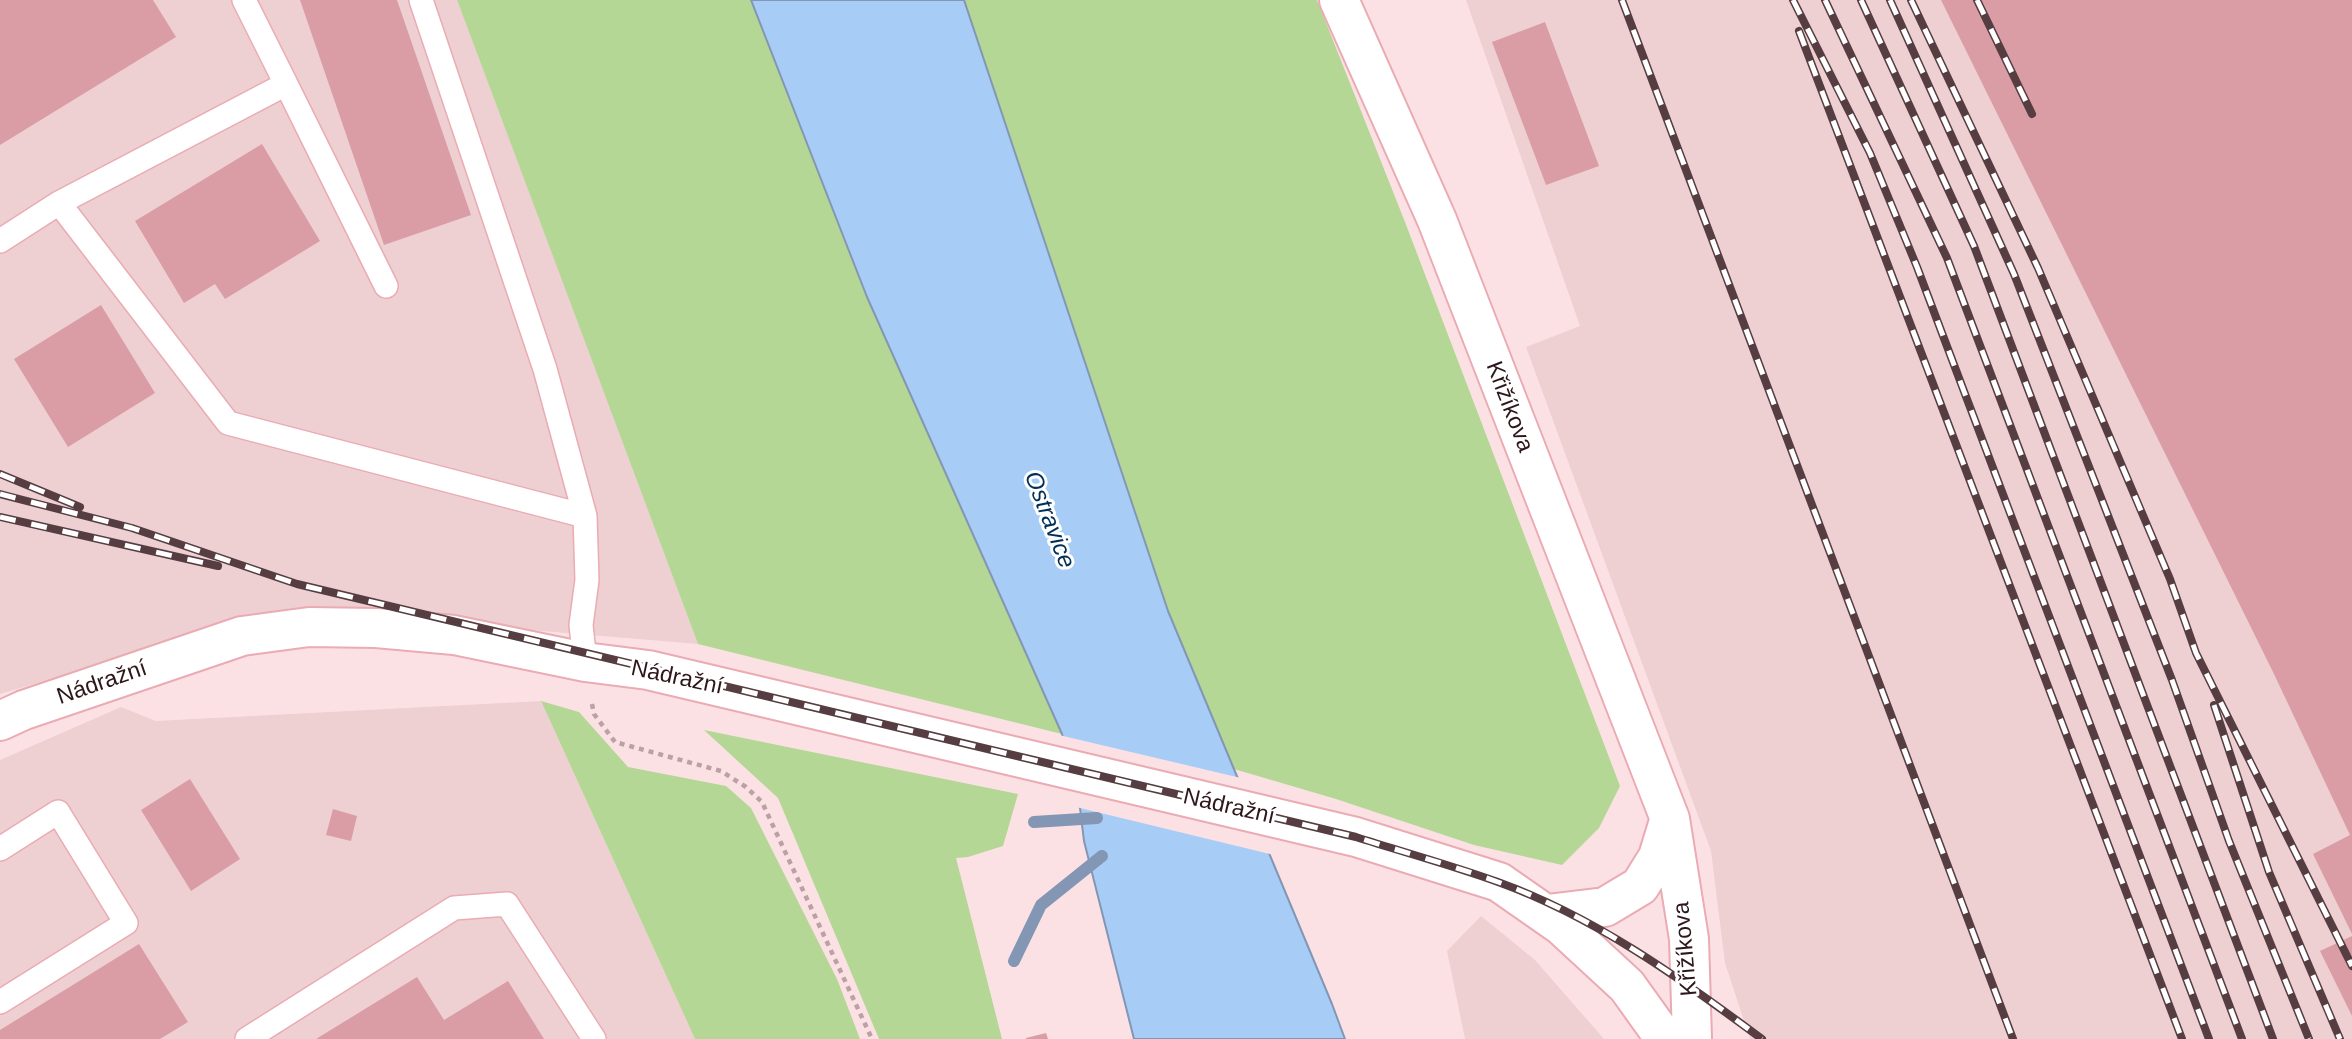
<!DOCTYPE html>
<html>
<head>
<meta charset="utf-8">
<style>
  body { margin:0 }
  canvas { display:block; background:#fce1e4 }
</style>
</head>
<body>
<canvas width="2352" height="1039"></canvas>
<script>
const context = document.querySelector('canvas').getContext('2d');
context.lineJoin = 'round';
function fill(path, color) { context.fillStyle = color; context.fill(path, 'evenodd'); }
function trace(path, color, width, dash) { context.strokeStyle = color; context.lineWidth = width; context.lineCap = dash ? 'butt' : 'round'; context.setLineDash(dash || []); context.stroke(path); }
function write(font, color, halo, rows, align = 'center') {
  context.font = font + ' Helvetica,sans-serif'; context.lineWidth = 6; context.setLineDash([]); context.textBaseline = 'middle'; context.strokeStyle = halo; context.fillStyle = color; for (const [text, x, y, turn = 0] of rows) {
    context.save(); context.translate(x, y); context.rotate((+turn || 0) * Math.PI / 180); context.textAlign = isNaN(turn) ? turn : align; if (halo) context.strokeText(text, 0, 0); context.fillText(text, 0, 0); context.restore();
  }
}
const built = new Path2D(`
  M0 0H457L698 644 289 610 0 694Z
  M1466 0H2352V1039H1750L1725 963 1711 851 1526 347 1580 326Z
  M541 701 695 1039H0V760L121 707 156 721Z
  M1481 916 1535 960 1604 1039H1465L1447 951Z`);
const green = new Path2D(`
  M457 0H751L867 297 1062 734 698 644Z
  M964 0H1317L1405 222 1620 786 1599 828 1562 865 1474 845 1336 799 1234 769 1168 611Z
  M541 701 579 712 628 767 726 786 751 808 837 979 860 1039H695Z
  M704 730 1018 794 1003 846 968 857 956 858 1002 1039H879L778 798Z`);
const water = new Path2D(`
  M751 0H964L1168 611 1332 1004 1345 1039H1134L1084 841 1080 808 1062 734 867 297Z`);
const pier = new Path2D(`
  M1059 735 1241 778 1274 855 1076 807Z`);
const stream = new Path2D(`
  M1034 822 1097 818
  M1014 961 1041 905 1102 856`);
const building = new Path2D(`
  M0 0H153L176 37 0 145Z
  M300 0H397L471 215 384 245Z
  M1941 0H2352V934L2313 854 2350 835 2273 672Z
  M1545 22 1599 166 1546 185 1492 42Z
  M262 144 320 241 225 299 215 284 184 303 135 221Z
  M101 305 155 393 68 447 14 359Z
  M190 779 240 859 191 891 141 810Z
  M333 809 357 816 351 841 326 835Z
  M2352 936V1016L2320 951Z
  M139 944 188 1022 160 1039H0V1030Z
  M417 977 444 1020 508 981 544 1039H316Z
  M1046 1033 1048 1039H1026V1038Z`);
const path = new Path2D(`
  M592 704 594 714 615 742 721 771 746 787 762 802 872 1039`);
const lane = new Path2D(`
  M244 0 286 84
  M421 0 545 369 585 516 587 580 581 625 585 662
  M59 203 286 84 386 286
  M0 241 59 203 228 423 585 516
  M0 849 58 812 126 923 0 1002
  M247 1039 454 908 507 904 594 1039`);
const street = new Path2D(`
  M1339 0 1437 220 1670 819 1689 939 1692 1039
  M0 721 24 710 242 636 309 627 376 628 454 635 585 662 648 670 1356 837 1499 882 1562 926 1627 986 1665 1039
  M1547 914 1605 907 1640 886 1658 857 1669 821`);
const rail = new Path2D(`
  M1622 0 2013 1039
  M1793 0 1870 153 1917 267 2209 1039
  M1825 0 1947 258 2242 1039
  M1861 0 1974 246 2273 1039
  M1890 0 2014 274 2172 680 2229 841 2309 1039
  M1911 0 2038 268 2170 579 2196 653 2352 966
  M1977 0 2032 114
  M1799 31 2182 1039
  M0 474 80 507
  M0 494 132 528 297 584 1356 837C1403 852 1451 865 1498 882 1595 917 1680 978 1762 1039
  M0 517 218 566
  M2214 705 2269 872 2340 1039`);
const streetNames = [
  ["Křižíkova",1509,407,69],
  ["Nádražní",677,678,12],
  ["Nádražní",102,683,-19],
  ["Nádražní",1229,807,13],
  ["Křižíkova",1686,949,-95]
];
const waterNames = [
  ["Ostravice",1049,520,69]
];
fill(built, '#eed0d3');
fill(green, '#b4d795');
fill(water, '#a7ccf5');
trace(water, '#8396b4', 2);
fill(pier, '#fce1e4');
trace(stream, '#8396b4', 12);
fill(building, '#db9da5');
trace(lane, '#eaabb3', 26);
trace(street, '#eaabb3', 42);
trace(path, '#bba1a5', 4.5, [5, 5]);
trace(lane, '#fff', 23);
trace(street, '#fff', 38);
trace(rail, '#553d41', 8);
trace(rail, '#fff', 5, [16]);
write('23px', '#2e171b', '#fff', streetNames);
write('italic 24px', '#002f58', '#fff', waterNames);
</script>
</body>
</html>
